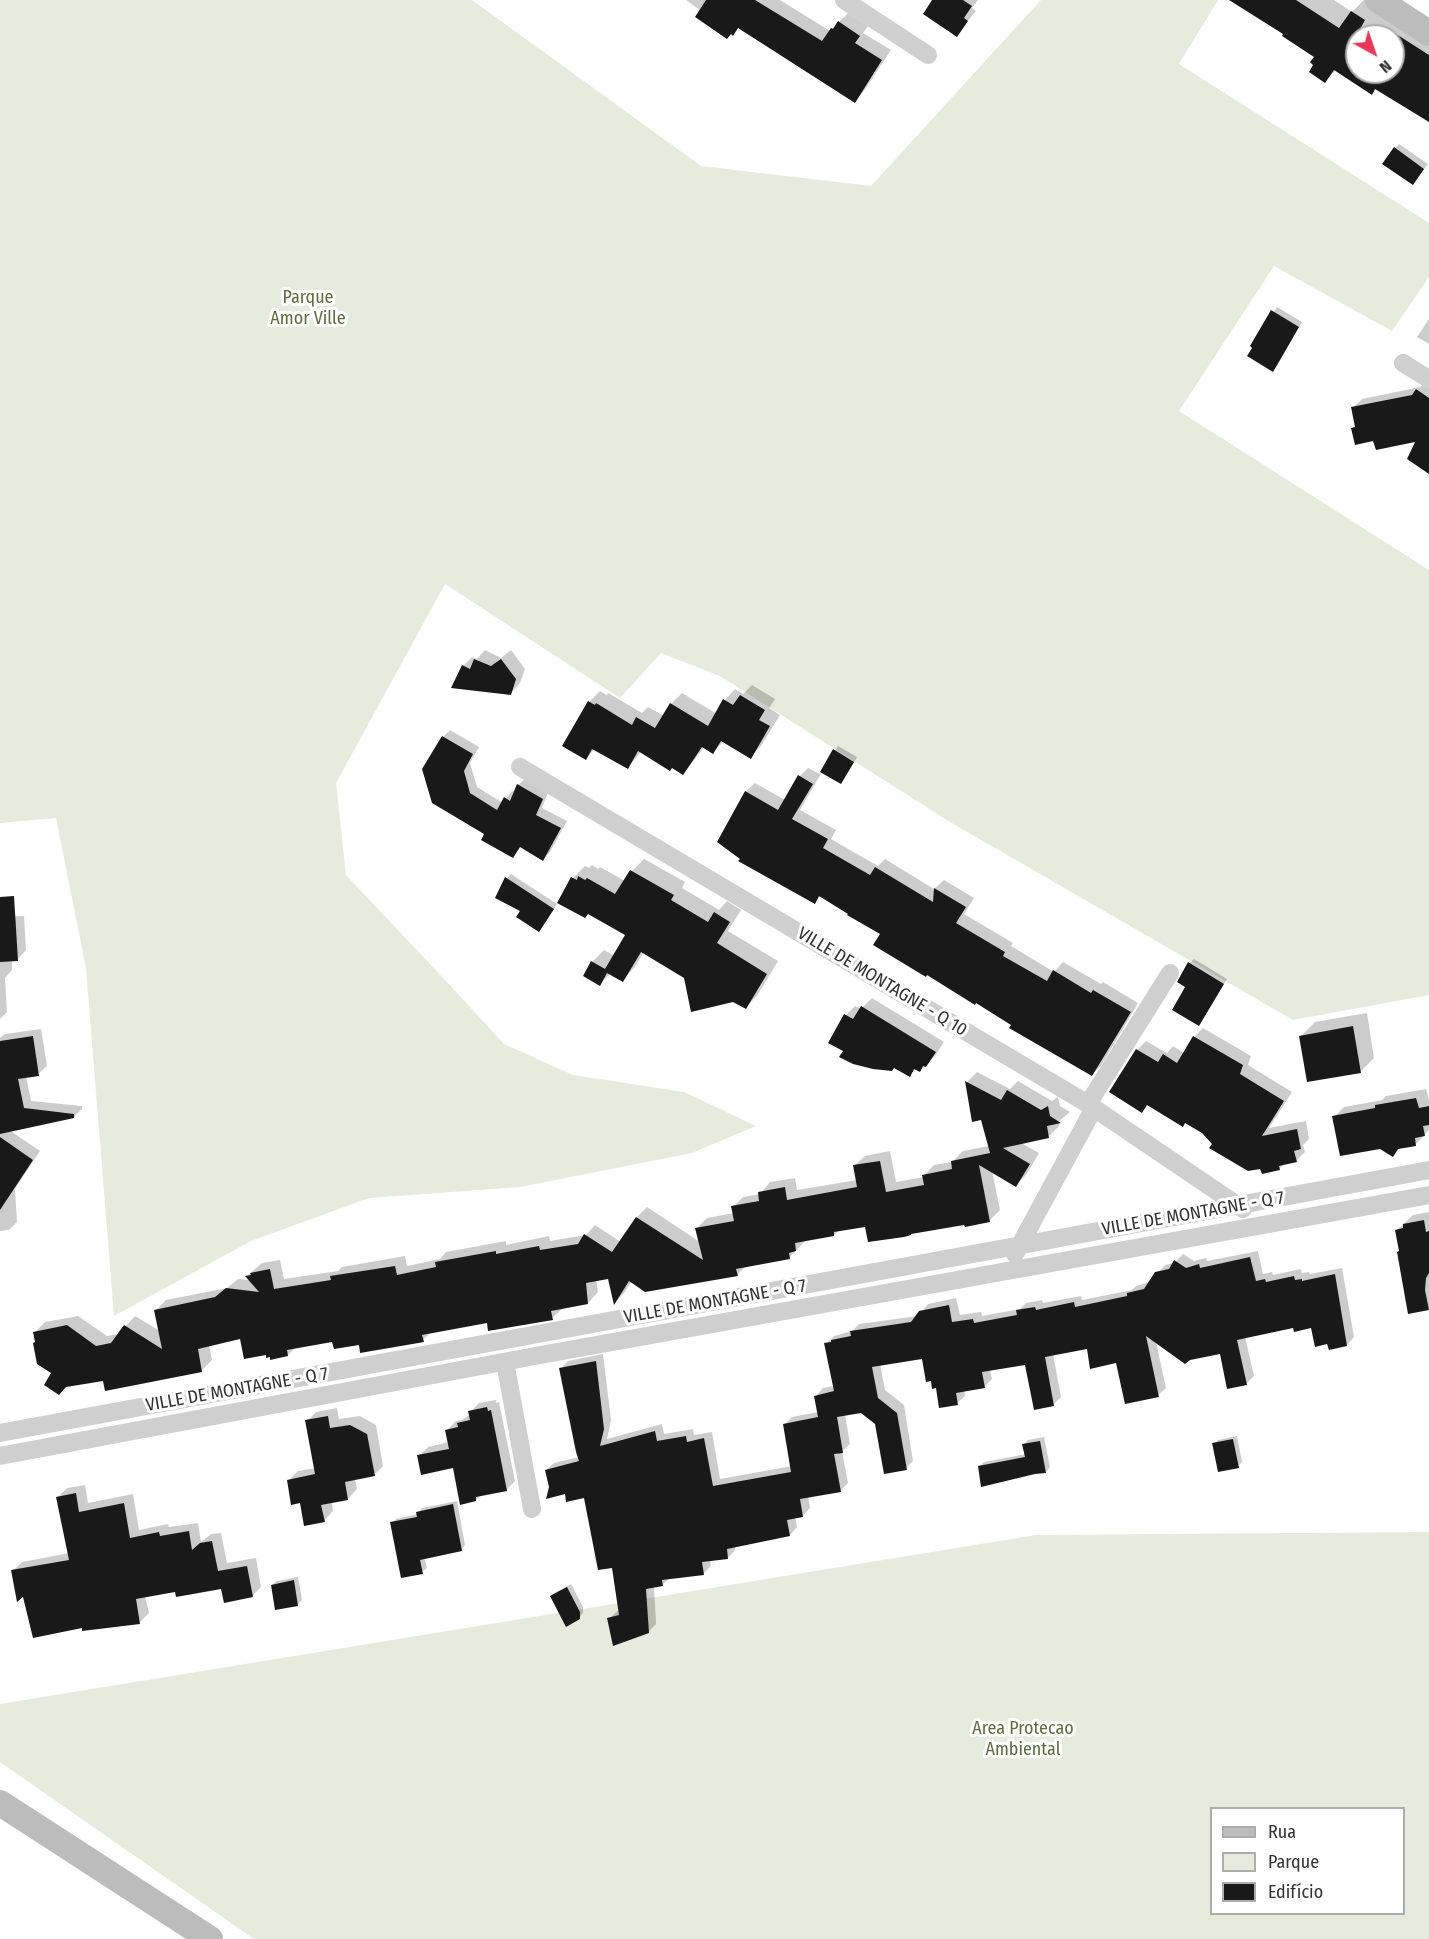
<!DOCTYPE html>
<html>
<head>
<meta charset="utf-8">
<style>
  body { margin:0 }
  #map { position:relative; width:1429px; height:1939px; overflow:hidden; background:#fff; font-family:"Fira Sans Condensed",sans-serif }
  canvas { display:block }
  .legend { position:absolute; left:1210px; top:1807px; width:195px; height:108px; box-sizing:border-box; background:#fff; border:2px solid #adadad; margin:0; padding:8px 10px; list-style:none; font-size:18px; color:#323232 }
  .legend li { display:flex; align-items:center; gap:12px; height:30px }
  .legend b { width:30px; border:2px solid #adadad }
  .north { position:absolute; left:1345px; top:24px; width:60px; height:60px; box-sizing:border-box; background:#fff; border:2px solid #adadad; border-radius:50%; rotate:140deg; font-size:16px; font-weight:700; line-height:24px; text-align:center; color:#323232 }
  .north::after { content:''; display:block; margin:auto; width:21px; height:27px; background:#e73656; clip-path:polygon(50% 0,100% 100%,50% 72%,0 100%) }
</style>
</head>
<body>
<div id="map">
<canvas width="1429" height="1939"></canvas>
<ul class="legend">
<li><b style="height:8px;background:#bcbcbc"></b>Rua</li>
<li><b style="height:16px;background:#e6ebdd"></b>Parque</li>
<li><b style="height:16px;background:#191919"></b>Edifício</li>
</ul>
<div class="north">N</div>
</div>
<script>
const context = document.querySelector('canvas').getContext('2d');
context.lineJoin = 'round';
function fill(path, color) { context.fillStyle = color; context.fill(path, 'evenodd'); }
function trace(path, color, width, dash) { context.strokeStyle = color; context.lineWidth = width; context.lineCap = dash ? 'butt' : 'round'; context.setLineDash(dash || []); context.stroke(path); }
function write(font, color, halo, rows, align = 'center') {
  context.font = font + ' "Fira Sans Condensed",sans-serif'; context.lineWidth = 6; context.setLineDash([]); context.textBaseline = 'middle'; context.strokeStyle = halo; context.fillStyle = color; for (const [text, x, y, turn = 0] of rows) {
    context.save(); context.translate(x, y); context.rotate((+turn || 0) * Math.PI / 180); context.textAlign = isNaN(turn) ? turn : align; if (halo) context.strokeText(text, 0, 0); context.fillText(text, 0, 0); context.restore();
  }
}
const green = new Path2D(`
  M0 0H472L701 166 871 186 1041 0H1218L1179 64 1429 223V277L1392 331 1274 266 1179 411 1429 570V995L1293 1020 950 822 720 676 661 653 620 698 445 584 336 783 346 875 446 981 504 1044 573 1075 684 1092 756 1126 692 1153 520 1187 369 1198 251 1241 114 1316 86 968 56 818 0 823Z
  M1429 1532V1939H254L0 1762V1704L1036 1535ZM1212 1808H1404V1914H1212Z`);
const shadow = new Path2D(`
  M686 0H780L830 31 848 13 868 26 863 33 891 50 864 91 855 101 739 27 733 34Z
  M934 0H978L972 8 976 11 956 35Z
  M1242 0H1334L1352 12 1364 0H1373L1429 31V120L1376 88 1372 93 1336 70 1325 81 1315 64 1316 57ZM1357 36H1393V72H1357Z
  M1399 144 1428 164 1417 179 1395 148Z
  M1277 307 1302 322 1277 366 1273 370 1252 346Z
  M1429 319V344L1417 337Z
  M1426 381 1429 383V472L1417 440 1374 439 1353 428 1356 425 1353 408 1362 399 1420 387Z
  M485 650 501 658 511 650 525 669 520 683 511 693 463 666 472 657 477 659Z
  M752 685 775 699 769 708 780 715 761 746 750 757 724 741 713 752 704 747 693 762 683 773 642 751 628 767 595 749 586 758 564 745 589 702 600 691 607 695 608 693 642 713 648 707 664 716 671 704 682 693 717 714 725 700 735 689 743 694Z
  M450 730 479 747 470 763 477 787 503 803 512 791 515 792 518 785 525 779 548 792 542 808 567 821 550 852 543 859 521 846 513 856 486 834 424 769 443 737Z
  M838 746 857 757 845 778 822 772 800 810 836 830 831 839 878 866 885 859 934 889 944 880 974 898 964 914 1013 943 1011 946 1054 972 1063 962 1101 984 1103 982 1138 1003 1101 1066 1092 1074 1013 1024 927 974 882 934 850 913 821 896 814 902 742 858 719 840 746 791 755 783 785 800 800 776 808 768 820 774Z
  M644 859 685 882 682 888 719 910 727 901 741 910 728 931 778 961 757 996 745 1008 685 977 644 952 634 968 622 980 611 973 600 984 592 962 604 950 615 956 627 935 589 912 559 902 573 878 585 866 589 868 592 865 598 869 600 867 625 881 632 871Z
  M511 874 557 904 543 926 497 897 507 878Z
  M24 916 26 950 17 960H12V970L5 978 7 1012 0 1019V917Z
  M1194 959 1227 979 1199 1024 1187 987 1190 963Z
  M872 998 944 1042 935 1056 920 1070 916 1068 910 1075 895 1066 845 1051 846 1015 855 1006 861 1009Z
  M1367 1013 1374 1058 1360 1072 1301 1036 1315 1022Z
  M1203 1028 1251 1056 1248 1065 1292 1092 1269 1128 1306 1121 1309 1139 1303 1145 1305 1152 1296 1161 1285 1163 1279 1169 1261 1167 1213 1144 1203 1131 1149 1104 1141 1112 1137 1050 1146 1041 1167 1053 1173 1046 1184 1053 1194 1037Z
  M41 1029 47 1066 38 1074 26 1076 31 1101 82 1106V1109L74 1117 9 1130 40 1151 15 1189 17 1222 9 1230 0 1231V1038L5 1034Z
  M977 1072 1010 1089 1018 1081 1052 1101 1058 1097 1060 1106 1070 1112 1058 1122 1059 1126 1049 1136 1021 1143 1039 1153 1026 1175 1016 1185 992 1171 1000 1210 989 1221 965 1223 866 1225 839 1230 834 1235 806 1240 789 1258 746 1266 737 1275 632 1281 624 1293 615 1302 609 1277 596 1279 598 1292 588 1303 563 1308 552 1318 489 1321 432 1331 423 1340 360 1343 334 1340 296 1347 288 1355H271L241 1338 209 1345 212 1360 202 1370 105 1379 53 1373 37 1341 35 1332 45 1322 78 1316 107 1336 119 1334 135 1316 160 1331 156 1310 166 1300 227 1288 238 1279 251 1280 247 1276 262 1263 280 1260 284 1279 338 1271 342 1267 405 1256 407 1266 440 1259 446 1252 506 1241V1245L549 1236 550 1241 586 1235 595 1225 621 1242 637 1217 647 1207 700 1242 697 1228 707 1218 734 1213 733 1207 743 1197 760 1194 770 1182 795 1178 797 1190 857 1180 854 1166 865 1156 890 1151 896 1182 924 1177 923 1176 934 1165 952 1162 963 1151 989 1146 982 1119 974 1120 967 1082Z
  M1426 1089 1429 1100V1130L1416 1144 1401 1147 1393 1155 1334 1117 1344 1107 1382 1100 1386 1096Z
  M1429 1212V1307L1428 1308 1400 1250 1396 1231 1413 1215Z
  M1258 1251 1263 1274 1272 1272 1273 1275 1301 1269 1302 1273 1309 1272 1310 1274 1342 1268 1354 1337 1347 1345 1328 1343 1312 1326H1294L1245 1337 1254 1376 1246 1384 1221 1352 1156 1342 1166 1388 1158 1395 1117 1361 1089 1347 1053 1354 1061 1397 1054 1404 1035 1408 1027 1363 990 1370 992 1379 985 1386 964 1390 965 1396 957 1403 937 1387 932 1379 923 1357 880 1364 885 1390 904 1405 913 1461 906 1468 876 1423 861 1411 845 1414 850 1444 842 1451 848 1483 841 1490 808 1496 810 1508 803 1516 795 1517 797 1527 790 1535 735 1546V1550L728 1558 710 1560 711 1566 703 1574 670 1578 662 1585 654 1586 656 1624 648 1632 609 1619 617 1611 620 1610 613 1567 585 1496 566 1493 550 1487 546 1470 554 1463 579 1457 561 1369 568 1361 603 1354 611 1420 607 1439 662 1424 664 1434 693 1429 694 1435 712 1432 720 1479 792 1466 785 1424 792 1417 819 1412 816 1396 823 1388 834 1386 826 1344 834 1336 852 1331 859 1324 918 1316 928 1304 956 1298 960 1315 981 1312 982 1316 1020 1309 1026 1303 1042 1300 1043 1303 1081 1296 1082 1300 1132 1290 1136 1286 1150 1282 1165 1265 1174 1263 1183 1254 1194 1261 1206 1258 1207 1261Z
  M496 1400V1403L499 1402 515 1481 506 1490 481 1495 476 1500 454 1467 419 1456 428 1447 449 1442 447 1430 456 1421 462 1420 471 1414 470 1412 479 1403Z
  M337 1408 339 1419 360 1416 376 1425 383 1466 374 1475 355 1479 357 1489 348 1499 332 1502 333 1511 324 1521 301 1502 288 1481 298 1471 316 1468 307 1421 316 1412Z
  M1237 1436 1242 1462 1238 1466 1214 1444 1218 1440Z
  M1044 1437 1050 1467 1046 1472 979 1466 984 1462 1026 1454 1024 1444 1028 1440Z
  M85 1485 88 1503 133 1494 139 1530 168 1524 169 1527 198 1523 201 1542 211 1534 221 1533 227 1563 256 1558 261 1587 252 1596 223 1587 176 1590 145 1596 149 1613 140 1622 83 1626 24 1594 13 1571 22 1562 69 1553 58 1497 67 1488Z
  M457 1501 465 1545 461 1550 424 1557 427 1568 422 1572 392 1523 396 1519 418 1514 422 1508Z
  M298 1577 302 1600 298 1604 272 1585 277 1581Z
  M571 1584 583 1607V1613L579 1618 551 1596 556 1592Z`);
const building = new Path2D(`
  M706 0H755L822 41 831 28 833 29 838 21 860 36 855 43 882 60 855 103 738 28 733 36 731 34 727 39 695 17Z
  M932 0H963L972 6 964 18 968 21 957 37 923 14Z
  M1229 0H1296L1339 28 1351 11 1365 20 1357 35V72H1393V32L1429 55V122L1375 89 1372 95 1334 70 1325 83 1309 72 1313 65 1310 62 1314 57 1282 36 1283 34Z
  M1394 147 1424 169 1413 185 1382 164Z
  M1271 310 1299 327 1273 372 1247 356 1252 348 1250 346Z
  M1416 389 1429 398V474L1407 459 1415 442 1376 450 1373 441 1355 445 1351 428 1355 427 1351 407 1412 395Z
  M474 659 491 666 501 659 516 679 511 695 451 688 462 665 470 669Z
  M740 695 765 710 759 720 770 726 751 759 721 741 713 754 702 747 683 775 672 768 670 771 638 751 628 769 592 749 586 760 562 746 588 701 595 705 596 703 632 725 636 717 655 728 670 703 708 726 723 699 733 705Z
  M442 736 473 754 464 771 470 793 497 810 504 797 510 801 517 784 543 799 536 815 561 828 543 861 520 847 513 858 481 840 484 834 432 803 422 769Z
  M833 749 854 762 841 784 820 772Z
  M798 775 813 784 792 819 828 839 823 848 870 875 875 867 933 902 934 888 966 907 956 923 1005 952 1003 956 1047 981 1053 970 1091 993 1093 990 1131 1012 1092 1076 1009 1028 1011 1025 976 1003 975 1005 927 975 926 977 873 945 880 934 847 915 848 914 819 896 815 904 738 861 740 859 717 842 745 791 778 810Z
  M630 870 674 895 671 900 708 922 714 912 730 922 717 943 767 974 746 1009 733 1002 691 1012 684 978 641 952 623 982 607 973 600 986 583 976 591 961 605 969 625 935 588 914 585 918 557 903 571 877 577 880 578 876 585 880 587 878 615 894Z
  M505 877 554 909 539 932 516 917 520 911 495 898Z
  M14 896 18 961 0 962V897Z
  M1188 962 1224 984 1199 1026 1172 1010 1185 987 1177 982Z
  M861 1006 936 1052 926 1067 923 1066 920 1072 914 1069 910 1077 894 1068 892 1071 873 1069 853 1064 839 1057 843 1051 828 1043 844 1014 853 1019Z
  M1353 1026 1361 1073 1307 1082 1299 1036Z
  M33 1036 39 1076 18 1079 24 1108 74 1114V1118L0 1134V1041Z
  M1193 1036 1243 1065 1240 1074 1284 1101 1262 1136 1297 1129 1301 1149 1294 1151 1297 1162 1279 1166 1280 1170 1262 1174 1260 1169 1248 1171 1209 1148 1212 1144 1202 1133 1185 1123 1183 1127 1147 1105 1142 1113 1109 1092 1136 1049 1158 1062 1163 1054 1177 1063Z
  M965 1081 1001 1100 1007 1090 1041 1110 1048 1106 1050 1116 1061 1123 1047 1126 1049 1138 1003 1148 1030 1164 1016 1187 979 1165 990 1222 965 1227 964 1225 911 1234V1235L904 1237 868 1242 865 1227 834 1232V1236L795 1243 796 1251 789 1253 790 1259 736 1269 738 1276 645 1292 629 1281 614 1305 608 1279 586 1283 588 1304 551 1311 553 1320 488 1331 487 1323 422 1335 424 1342 360 1353 359 1345 334 1349 332 1342 287 1350 288 1356 270 1360V1357L266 1358V1355L244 1359 240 1339 198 1349 202 1372 105 1391 103 1381 66 1387 59 1395 44 1385 51 1373 37 1364 33 1343 35 1342 33 1332 67 1325 96 1346 111 1343 124 1325 162 1349 154 1310 215 1297 226 1288 259 1292 245 1276 251 1275 250 1273 270 1269 274 1289 331 1280 330 1276 395 1266 397 1275 436 1267 435 1262 496 1251V1254L539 1246 540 1250 578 1244 584 1234 612 1252 636 1217 703 1260 695 1228 734 1221 731 1206 759 1201 758 1192 785 1187 787 1200 857 1187 853 1165 880 1161 886 1192 924 1185 922 1175 952 1169 951 1161 990 1153 981 1120 972 1122Z
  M1416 1098 1419 1108 1429 1106V1125L1423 1126 1425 1136 1415 1138 1416 1146 1398 1149 1393 1157 1380 1149 1340 1156 1332 1116 1375 1108V1105Z
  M0 1137 33 1160 0 1210Z
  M1424 1220 1426 1232 1429 1231V1273L1426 1278 1425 1290 1429 1310 1408 1314 1397 1252 1399 1251 1395 1230 1403 1228V1224Z
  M1250 1257 1256 1281 1265 1279 1266 1282 1294 1276 1295 1280 1302 1279V1281L1335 1274 1347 1346 1329 1350 1327 1344 1315 1347 1311 1328 1294 1332 1293 1328 1237 1340 1247 1385 1227 1389 1220 1354 1190 1360 1185 1364 1146 1336 1159 1397 1125 1404 1116 1363 1090 1369 1087 1349 1045 1357 1054 1406 1034 1410 1025 1365 982 1372 985 1388 956 1393 958 1405 939 1408 936 1388 932 1389 931 1381 926 1382 922 1359 872 1367 878 1398 897 1413 907 1470 884 1474 875 1424 861 1413 837 1417 843 1453 834 1454 841 1492 800 1499 803 1517 787 1520 790 1536 727 1549 728 1559 702 1562 704 1575 662 1580 663 1586 646 1589 649 1633 613 1646 607 1618 619 1615 612 1568 598 1570 584 1498 566 1502 565 1494 546 1499 549 1487 545 1470 579 1461 576 1452 559 1368 596 1361 604 1429 600 1446 655 1431 657 1441 686 1436 687 1442 704 1438 713 1486 791 1472 783 1424 818 1417 814 1396 834 1391 824 1343 831 1342V1340L851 1336 850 1331 911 1322 919 1311 949 1305 952 1322 973 1319 974 1323 1017 1315 1016 1310 1035 1307 1036 1310 1074 1302 1075 1307 1127 1296V1293L1144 1289 1155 1272 1169 1269 1174 1260 1186 1268 1199 1264 1200 1268Z
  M487 1407 488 1411 491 1410 507 1491 476 1497V1501L460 1505 453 1468 421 1475 417 1455 449 1449 445 1430 458 1427 457 1423 470 1420 468 1411Z
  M328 1416 330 1428 350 1425 367 1434 375 1476 345 1482 348 1500 321 1505 325 1522 304 1526 300 1503 291 1505 287 1480 315 1474 305 1420Z
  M1233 1439 1239 1468 1218 1472 1212 1443Z
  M1040 1441 1046 1473 1035 1474 981 1487 978 1466 1025 1457 1022 1444Z
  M76 1493 79 1512 124 1503 130 1538 159 1532 160 1536 189 1531 192 1550 200 1543 212 1541 218 1571 247 1566 253 1597 224 1603 221 1589 176 1597 175 1592 136 1599 140 1624 82 1631V1628L33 1638 23 1597 17 1602 11 1570 69 1560 56 1497Z
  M453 1504 462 1551 420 1560 423 1574 401 1578 390 1522 417 1517 416 1512Z
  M294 1580 298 1606 275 1610 271 1585Z
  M567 1587 580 1612V1619L566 1627 550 1596Z`);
const street = new Path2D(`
  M844 0 928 55
  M1403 363 1429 379
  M520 767 1088 1104 1243 1209
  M1088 1104 1170 973
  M1015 1254 1094 1108
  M505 1362 532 1509
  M0 1433 1429 1170
  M0 1456 535 1356 1429 1195`);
const secondary = new Path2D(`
  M1378 0 1429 33
  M0 1803 210 1939`);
const parkNames = [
  ["Parque",308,298],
  ["Amor Ville",308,319],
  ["Area Protecao",1023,1729],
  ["Ambiental",1023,1750]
];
const streetNames = [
  ["VILLE DE MONTAGNE - Q 10",882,982,31],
  ["VILLE DE MONTAGNE - Q 7",1193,1214,-10],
  ["VILLE DE MONTAGNE - Q 7",715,1302,-10],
  ["VILLE DE MONTAGNE - Q 7",237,1390,-10]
];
fill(green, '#e6ebdd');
fill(shadow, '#0003');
fill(building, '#191919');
trace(street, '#cfcfcf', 18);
trace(secondary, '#bcbcbc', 26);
write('18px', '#5a6f3e', '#fff', parkNames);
write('18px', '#323232', '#fff', streetNames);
</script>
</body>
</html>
